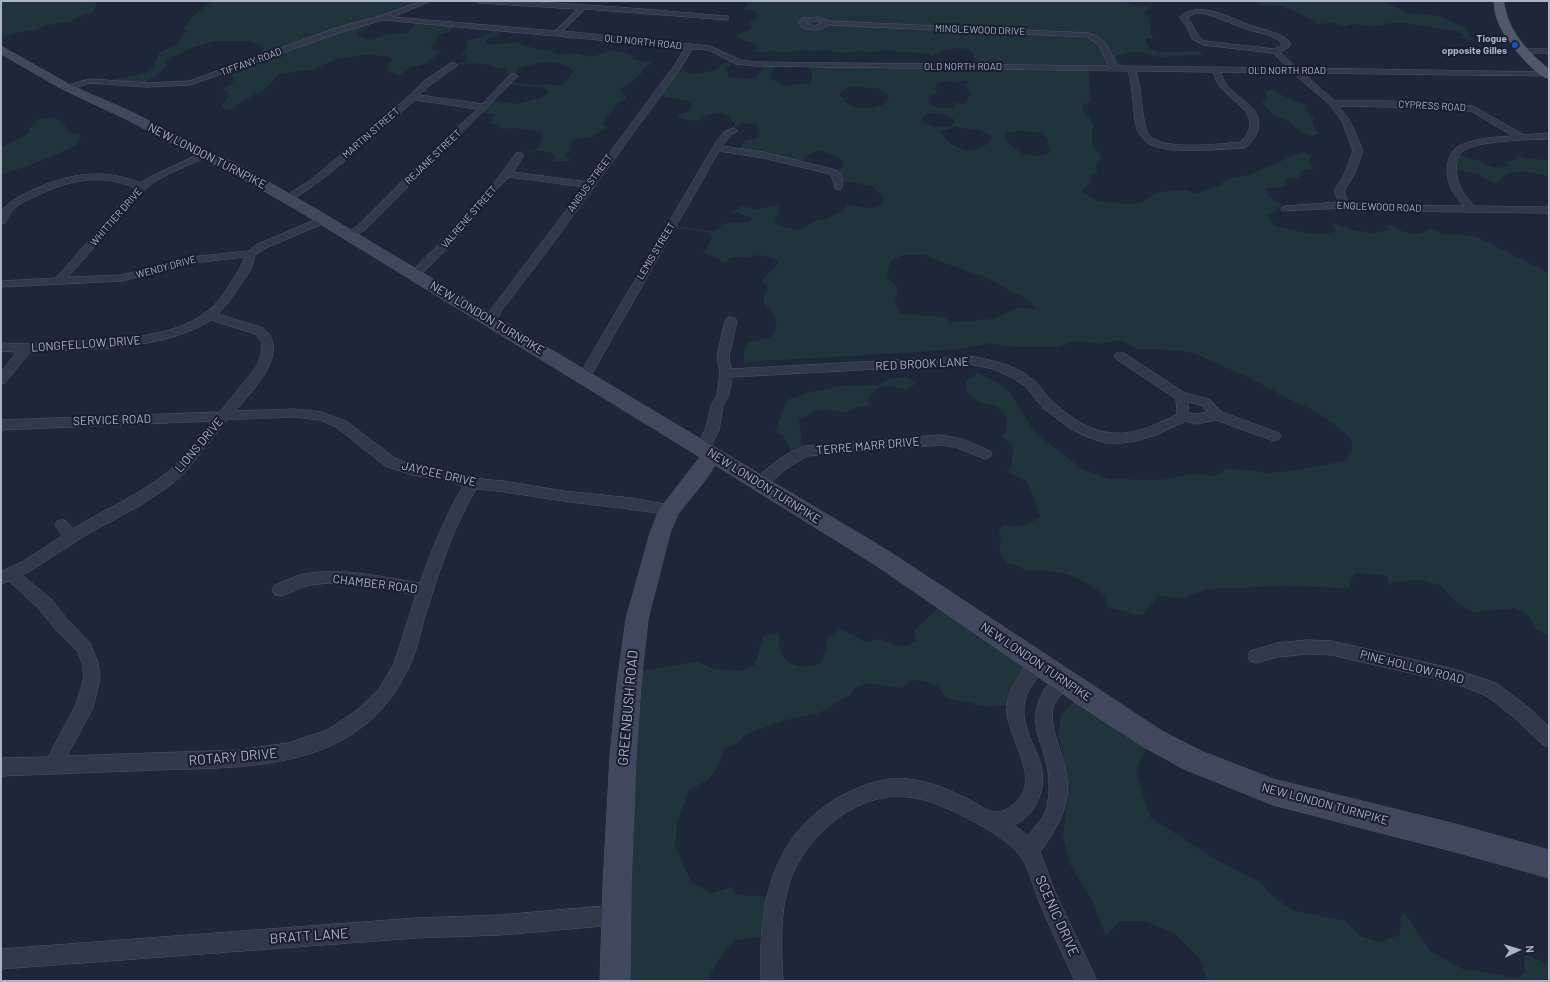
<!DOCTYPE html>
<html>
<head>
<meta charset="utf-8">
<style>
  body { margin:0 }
  #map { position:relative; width:1550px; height:982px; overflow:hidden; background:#1e273a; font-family:Barlow,sans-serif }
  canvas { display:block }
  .frame { position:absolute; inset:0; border:2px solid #adb3c7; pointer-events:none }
  .north { position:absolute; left:1498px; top:930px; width:40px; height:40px; -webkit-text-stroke:3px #181e2f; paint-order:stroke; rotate:86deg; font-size:11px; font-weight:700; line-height:16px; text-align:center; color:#adb3c7 }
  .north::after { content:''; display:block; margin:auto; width:14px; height:18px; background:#adb3c7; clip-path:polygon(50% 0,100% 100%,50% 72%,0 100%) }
</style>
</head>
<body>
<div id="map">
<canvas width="1550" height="982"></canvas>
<div class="frame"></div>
<div class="north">N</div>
</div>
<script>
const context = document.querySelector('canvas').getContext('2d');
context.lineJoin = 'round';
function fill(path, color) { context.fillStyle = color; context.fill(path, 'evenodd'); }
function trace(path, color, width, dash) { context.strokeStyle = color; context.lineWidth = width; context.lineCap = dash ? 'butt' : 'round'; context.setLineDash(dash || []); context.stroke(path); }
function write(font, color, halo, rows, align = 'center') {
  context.font = font + ' Barlow,sans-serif'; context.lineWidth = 4; context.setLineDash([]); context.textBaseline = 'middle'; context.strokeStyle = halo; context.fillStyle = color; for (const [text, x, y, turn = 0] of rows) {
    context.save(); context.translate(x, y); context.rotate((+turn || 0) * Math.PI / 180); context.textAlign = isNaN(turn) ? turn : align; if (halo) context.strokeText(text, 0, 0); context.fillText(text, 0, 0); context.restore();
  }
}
const green = new Path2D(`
  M1 1H98L92 13 73 19 70 24 68 22 43 26 37 30 20 32 1 38Z
  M212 1H428L367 23 371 26 360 31 357 35 371 40 388 34 406 33 421 20 457 24 448 32 439 35 436 39 437 41 431 46 432 50 443 51 422 65 411 67 400 75 388 71 387 67 392 60 389 56 360 55 337 59 310 70 289 72 279 74 266 88 236 105 231 110 223 108 221 106 229 96 228 92 222 88 231 85 234 80 233 77 224 72 264 57 261 54 263 49 261 45 248 41H214L188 49 182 53 170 57 165 61 167 64C162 72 150 81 141 83 133 85 120 82 112 82L115 79C135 75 154 78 159 53L174 46 187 31 184 28 191 18Z
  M743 1H1119L1140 6 1153 4 1144 14 1151 18C1149 23 1152 27 1150 32L1153 38 1146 39 1145 41 1150 49 1159 52 1199 51 1203 55 1158 57 1138 52H1130L1115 56 1125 68 1088 67 1091 102 1084 104 1082 108 1094 125C1089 139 1093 146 1101 157L1096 165 1097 172 1091 176 1092 181 1082 191 1095 200 1128 205 1141 203 1158 192 1187 190 1197 194 1212 187H1219L1223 182 1234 177 1249 175 1302 152 1312 155 1309 162 1314 168 1301 170 1298 178H1288L1285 179 1286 186 1266 189 1269 197 1282 205 1276 211 1267 215 1275 226C1293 230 1319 238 1336 231L1331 222C1349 230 1370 237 1389 230L1387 224C1401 232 1418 239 1431 228L1441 234 1475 236 1549 273V636L1536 629 1528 615 1515 608 1473 612 1454 600 1440 585 1421 580 1390 582V585H1388V576L1354 573 1349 588 1284 586 1208 589 1181 598 1159 595 1142 616 1107 607 1105 597C1077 573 1061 570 1025 571L1019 566 1006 563 999 549 1001 544 999 532 1004 525C1018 528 1029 525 1040 517L1034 497 1027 482 1007 471 1010 470 1013 457 1012 444 1002 436 1005 434 1007 423 1006 417 996 406 979 402 966 392V381L978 373 998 383 1010 392 1024 416 1036 433 1082 469 1109 479 1160 480 1195 474 1216 476 1227 468 1266 473 1292 471 1344 461 1352 453V441L1347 434 1317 412 1287 398 1248 377 1198 355 1180 350 1177 352 1161 349H1137L1120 340 1097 344 1077 340 1059 347H1011L989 343 966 348 918 352 744 362V349L749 342 770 338C772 335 775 332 776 329 779 320 769 308 763 302L768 286 761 281C768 276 770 270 777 266L778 260 760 255 746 257H732L722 263 720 259 703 253 712 239 710 234 705 232 672 227 673 226 712 231 719 229 722 224 748 222 752 220 750 217 731 211 736 210 740 206 758 209 779 205V213L774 222 786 228 799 230 816 221 826 219 843 210 847 204C858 206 879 214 884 199 881 193 876 192 873 186L853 182 835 181 834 173 841 168 844 162C837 155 821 148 811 153 807 155 803 161 798 163L740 150 745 141 756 139 760 136 759 127 756 124 743 123 735 127C732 110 710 109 700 121L678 118 679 114 688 112 692 108 691 102C679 99 668 97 656 96L674 71 696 74 716 70 722 64 731 60 735 62 726 68 729 77 752 79 757 77 761 71V64H774V70L770 74 771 79 784 86 809 83 813 77 812 72 809 70V64L977 66C975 62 974 54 971 51 964 45 943 50 935 53L934 56 925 53 899 52 883 50 873 52 860 51 842 53 826 50 814 52 806 50 783 53 774 51 755 52 758 48 756 44 745 41 736 35 749 30 752 26 749 22 757 19V14L754 10H744L748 4 747 2ZM949 81 959 83 962 81H969V83L963 84 971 94 968 97 967 102 964 104 955 102 954 107C944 109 936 109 928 102L929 96 937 94 935 86 941 82ZM851 87 879 88 887 93 889 100C879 111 858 111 845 102L844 98 839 96 840 93 847 88ZM933 113 948 115 953 118 954 121 951 126C941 129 932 127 923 122L922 119 926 115ZM956 127 980 130 991 136V141C986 145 980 149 974 150 963 152 944 143 941 131ZM1019 131 1041 132 1049 140 1047 144 1050 153C1032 160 1013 154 1005 136L1007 133ZM902 255H924L974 274 983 276 1030 301 1036 309 1018 308 993 319 952 322 943 317 901 314 895 302 898 289 887 277 890 262Z
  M1253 1H1387L1390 5 1408 13 1441 16 1453 23 1465 27 1473 41 1462 38 1464 35 1456 31 1406 23H1392L1372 26 1352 24 1345 26 1334 23 1317 24 1314 21 1292 10 1280 6 1263 5Z
  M496 28H504L494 37H490L485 41 487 44 496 45 518 42 519 44C531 46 536 51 550 50 556 59 571 51 579 54 585 56 588 57 594 56 601 55 605 51 612 51 620 51 626 53 633 55L632 58 634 60 653 62 642 70V73L631 82 621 88 620 91 625 95 627 99C610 104 616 111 603 122L604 126 608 128C601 129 599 133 593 136 585 139 574 136 569 145L571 149 565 155 572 161H554L556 157C549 148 534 152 523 153L538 149 543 135 542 132 518 128 501 129 499 125 488 123 493 119 495 114 480 112 490 101 516 104 541 98 548 93V90L544 88 508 84V82L535 85 545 84 549 85H562L567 80 574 71C559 57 534 63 518 69L514 76 507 73V70L504 68 498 69C489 61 469 64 457 64L465 61 467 58 466 55H460L465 49 468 44 467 40C478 39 488 35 496 28Z
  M1274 90C1281 96 1298 103 1307 105L1305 109 1316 119 1312 120 1315 130 1319 134 1311 136 1301 132 1288 121 1274 115 1262 103 1266 97 1267 91Z
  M52 117 63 121C66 130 69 134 79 134L81 137 76 145 68 149 38 162 1 175V147L30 133 29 129 37 120Z
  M1457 154 1479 161 1488 166 1496 168 1508 166 1507 162 1518 158 1515 154C1527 160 1536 160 1549 159V176L1523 171 1507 173 1496 183 1487 180 1479 174 1453 169Z
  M907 377 916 384 905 389 890 386 879 388 870 394 868 406 857 407 844 413 825 409 810 412 807 416 800 419 799 423 803 452 794 456 784 437 775 431 787 400 807 393 842 386 877 385 889 379Z
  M945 601 1034 660 1016 704 988 707 947 698 937 686 924 681 912 680 901 688 867 683 855 687 851 694 819 713 782 721 744 735 740 742 724 749 719 766 709 779 689 790 677 822 675 846 691 881 710 894 732 887 738 895 775 897 772 935 736 940 717 961 708 981H614L632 672 698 662 711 668 726 670 743 671 755 665 763 636 779 633C779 639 779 647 781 652 787 669 808 668 821 663L826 648 827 637 841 629 865 642 880 639 893 645 906 646 916 641 914 631Z
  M1083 694 1160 742 1146 748 1136 770 1150 817 1208 855 1261 883 1274 898 1295 911 1346 921 1360 936 1379 942 1400 935 1401 916 1405 914 1430 951 1462 969 1517 978 1525 973 1524 956 1527 955 1549 964V981H1208L1200 959 1173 932 1143 921H1120L1106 936 1092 900 1071 866 1063 836 1068 796 1066 768 1058 735 1061 715Z`);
const street = new Path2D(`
  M422 1H431L393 17 555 31 577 9 479 3 476 1C559 1 642 9 725 16H728V20L585 9 563 31 710 46 741 60 756 62 1109 66 1099 46 1088 37 829 25C819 32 806 32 798 23L802 18 819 17 828 21 1089 33C1105 37 1111 52 1117 66L1288 68 1273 53 1203 45 1192 39 1187 27 1179 17C1199 0 1229 17 1249 25 1261 29 1273 31 1284 37L1290 42 1289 47 1280 52 1297 68 1549 72V76L1303 73 1335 101H1390L1473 106 1524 135 1549 133V139C1529 140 1479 140 1463 151 1453 158 1456 179 1461 189 1464 195 1470 200 1474 206L1549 207V213L1376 211 1345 208 1282 211 1281 209 1282 207 1286 206 1339 202 1334 191 1344 175 1353 151 1342 121 1330 105 1293 73 1221 72C1222 76 1223 80 1226 84 1238 101 1270 109 1255 137 1252 141 1249 146 1244 148 1220 149 1170 155 1149 144 1144 141 1139 134 1137 129 1132 110 1134 90 1128 71L756 66 736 64 708 50 692 49 680 69 545 254 501 311 495 323H487L485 320 492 308 584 187 509 177 497 189 460 235 419 277 415 278 410 275C421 259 439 246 452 231 474 207 498 180 516 153H522L524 155 513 172 588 182 674 66 685 48 383 20 342 32 190 85 147 87 90 83 68 90 64 88 65 86 89 79 147 83 189 81 336 28 380 16ZM1201 13C1217 16 1231 24 1246 29 1259 33 1272 34 1282 43L1281 46 1274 49 1205 41C1196 36 1194 25 1187 17L1194 14ZM818 21 822 23 814 26 806 23ZM1136 71 1213 72C1215 78 1217 84 1222 89 1237 106 1264 116 1241 142 1220 144 1174 149 1156 140 1151 138 1147 133 1146 129 1141 110 1142 90 1136 71ZM1339 106 1390 107 1471 111 1513 136C1496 137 1474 138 1459 146 1445 154 1445 176 1451 188 1454 195 1459 200 1464 206L1376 205 1348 202 1344 191 1354 175 1363 151 1350 121Z
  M1522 49H1549V53H1525L1521 51Z
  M451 63H454L458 65 430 85 419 95 482 104 511 74H514L518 76 366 229 350 239 345 236 358 225 410 173 477 109 415 100C397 115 300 205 284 201L282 199 284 197 312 179 410 95 424 81Z
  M734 128 738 131 730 136 722 146 763 152 836 170C842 175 845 182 841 189H835L832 177 830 174 763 158 719 151 590 377 588 380 584 381 580 380 578 377 716 142 724 132Z
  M204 152 209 155 207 157C188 166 152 178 140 195L68 277 122 275 192 257 248 251 258 244 319 218H327L328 220 327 222 266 248 255 255 251 269 228 303 218 314 263 328C292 352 252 391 235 411L295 409 321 412 346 421 395 458 414 465 444 470 472 478 503 481 564 491 632 498 669 505 674 506 676 510 674 514 669 515C634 509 599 506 563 501 534 497 505 491 476 489 452 529 439 572 425 616 420 634 416 654 407 671 358 771 251 767 155 770 104 772 52 774 1 776V758L48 757 76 705 84 678 82 663 78 652 55 629 39 609 9 581 1 584V571L22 562 62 536 55 525 57 521C65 518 68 522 73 529 101 511 133 498 160 478 181 463 196 440 212 421L1 430V420L220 412 257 366 261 355 262 342 255 334 211 320C164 351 85 349 30 352L5 383 1 384V372L17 352 1 351V343C25 345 48 342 71 341 115 339 174 339 209 310 218 303 224 293 230 284 235 275 242 267 245 257L192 263 122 281 1 287V281L56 278 135 188C102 173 68 180 36 196 28 200 19 203 13 210 9 214 7 219 5 223L1 224V212C9 201 20 196 31 191 65 174 104 167 140 183L152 176ZM295 417 320 420 336 427 385 466 413 475 444 480 463 486C445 517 432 549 420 583 382 577 342 567 304 574 294 576 284 582 275 585L272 590 275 595 280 596C288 594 295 590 303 587 337 577 382 590 416 595L394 664 379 689 355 712 327 730 288 743 239 750 67 756 93 708 100 678 98 663 90 643 67 619 51 599 22 575 32 570 89 533 141 505 171 485 185 472 227 420Z
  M731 317 735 318 737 321 729 356 731 369 969 356C991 360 1014 364 1032 379 1040 385 1045 395 1052 401 1096 441 1126 442 1177 414L1176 399 1116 359 1114 356 1116 353H1124L1185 393 1209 399 1222 412 1279 433 1281 436 1279 439 1274 441 1216 420 1197 424 1186 421 1156 435 1136 441 1121 443H1106L1087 437 1071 429 1043 408 1026 387 1013 378 993 369 969 364 732 377 729 395 723 406 719 430 708 452 703 454 698 452 696 449 705 430 711 406 717 395 720 373 717 356 725 321 727 318ZM1188 402 1201 405 1207 412 1197 414 1189 413Z
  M940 435 962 439 990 451 992 454 990 457 985 459 955 447 940 445 807 456 786 469 765 487 760 488 755 487 753 483 755 479C770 466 786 452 805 446Z
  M1308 640 1332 641 1454 669 1493 682 1499 685 1528 707 1549 727V747L1543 745 1516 719 1487 696 1454 683 1332 655 1308 654 1277 657 1256 663 1250 661 1248 656 1250 651 1277 643Z
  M1038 656 1044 658 1046 663C1040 677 1025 689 1024 706 1021 743 1056 762 1037 802 1032 813 1025 820 1014 825L1028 836C1034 827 1044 818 1047 808 1049 796 1050 782 1048 771 1043 740 1027 726 1042 694 1046 685 1055 677 1064 673L1070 676 1072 681C1068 691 1056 696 1053 708 1050 723 1056 738 1061 753 1075 796 1065 817 1040 852L1055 892 1097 981H1075C1063 954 1050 928 1039 901 1032 884 1029 865 1017 852 1003 837 984 827 967 818 948 808 928 799 907 797 859 791 811 832 793 873 779 906 781 946 783 981H761C758 904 771 831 847 793 865 784 887 776 908 779 931 781 952 791 973 802 979 804 988 812 995 812 1003 813 1013 806 1018 800 1041 774 1004 735 1007 705 1008 694 1014 684 1020 675 1025 667 1029 659 1038 656Z
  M616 905 623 908 626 915 623 922 616 925 500 935 416 938 1 969V949L416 918 500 915Z`);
const secondary = new Path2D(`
  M1 46 72 86 134 113 209 152 231 161 304 202 890 552 1162 731 1201 751 1273 779 1459 825 1549 850V878L1459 853 1273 805 1184 769 1144 747 1079 705 874 564 715 465 706 479 678 514 670 533 648 619 641 684 636 756 631 885 630 981H600L603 885 610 756 617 684 626 619 650 533 659 510 700 457 294 208 221 167 199 158 126 119 64 90 1 54Z`);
const primary = new Path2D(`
  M1494 1H1504C1507 30 1527 51 1549 69V79C1533 75 1504 38 1498 22 1495 15 1494 8 1494 1Z`);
const markers = [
  [1515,45,4,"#1a4fb4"]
];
const farStreetnames = [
  ["MINGLEWOOD DRIVE",980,30,2],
  ["OLD NORTH ROAD",643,42,6],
  ["TIFFANY ROAD",251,62,-20],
  ["OLD NORTH ROAD",963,67],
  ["OLD NORTH ROAD",1287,71],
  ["CYPRESS ROAD",1432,106,3],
  ["MARTIN STREET",371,133,-41],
  ["REJANE STREET",433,157,-44],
  ["ANGUS STREET",590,183,-54],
  ["ENGLEWOOD ROAD",1379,207,2],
  ["WHITTIER DRIVE",116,217,-49],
  ["VALRENE STREET",469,217,-49],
  ["LEMIS STREET",656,251,-59],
  ["WENDY DRIVE",166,267,-15]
];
const farPoinames = [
  ["Tiogue",1507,39],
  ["opposite Gilles",1507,51]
];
const streetNames = [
  ["NEW LONDON TURNPIKE",207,156,27],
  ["NEW LONDON TURNPIKE",487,318,31],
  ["LONGFELLOW DRIVE",86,344,-4],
  ["RED BROOK LANE",922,364,-3],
  ["SERVICE ROAD",112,420,-2],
  ["LIONS DRIVE",199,445,-50],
  ["TERRE MARR DRIVE",868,446,-5],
  ["JAYCEE DRIVE",439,474,13],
  ["NEW LONDON TURNPIKE",764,486,32],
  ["CHAMBER ROAD",375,584,7],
  ["NEW LONDON TURNPIKE",1036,662,34],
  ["PINE HOLLOW ROAD",1412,667,14],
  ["NEW LONDON TURNPIKE",1325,804,15]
];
const nearStreetnames = [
  ["GREENBUSH ROAD",628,708,-85],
  ["ROTARY DRIVE",233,757,-5],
  ["SCENIC DRIVE",1057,916,66],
  ["BRATT LANE",309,936,-4]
];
fill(green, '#20353b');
trace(street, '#505668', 1);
trace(secondary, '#505668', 1);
trace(primary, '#3c4254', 1);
fill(street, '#32394b');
fill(secondary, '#40475e');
fill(primary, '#50586b');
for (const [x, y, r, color] of markers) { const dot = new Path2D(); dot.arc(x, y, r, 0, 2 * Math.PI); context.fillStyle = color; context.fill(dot); trace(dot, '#181e2f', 1.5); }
write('10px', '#adb3c7', '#181e2f', farStreetnames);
write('bold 10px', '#adb3c7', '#181e2f', farPoinames, 'right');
write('12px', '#adb3c7', '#181e2f', streetNames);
write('14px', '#adb3c7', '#181e2f', nearStreetnames);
</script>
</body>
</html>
